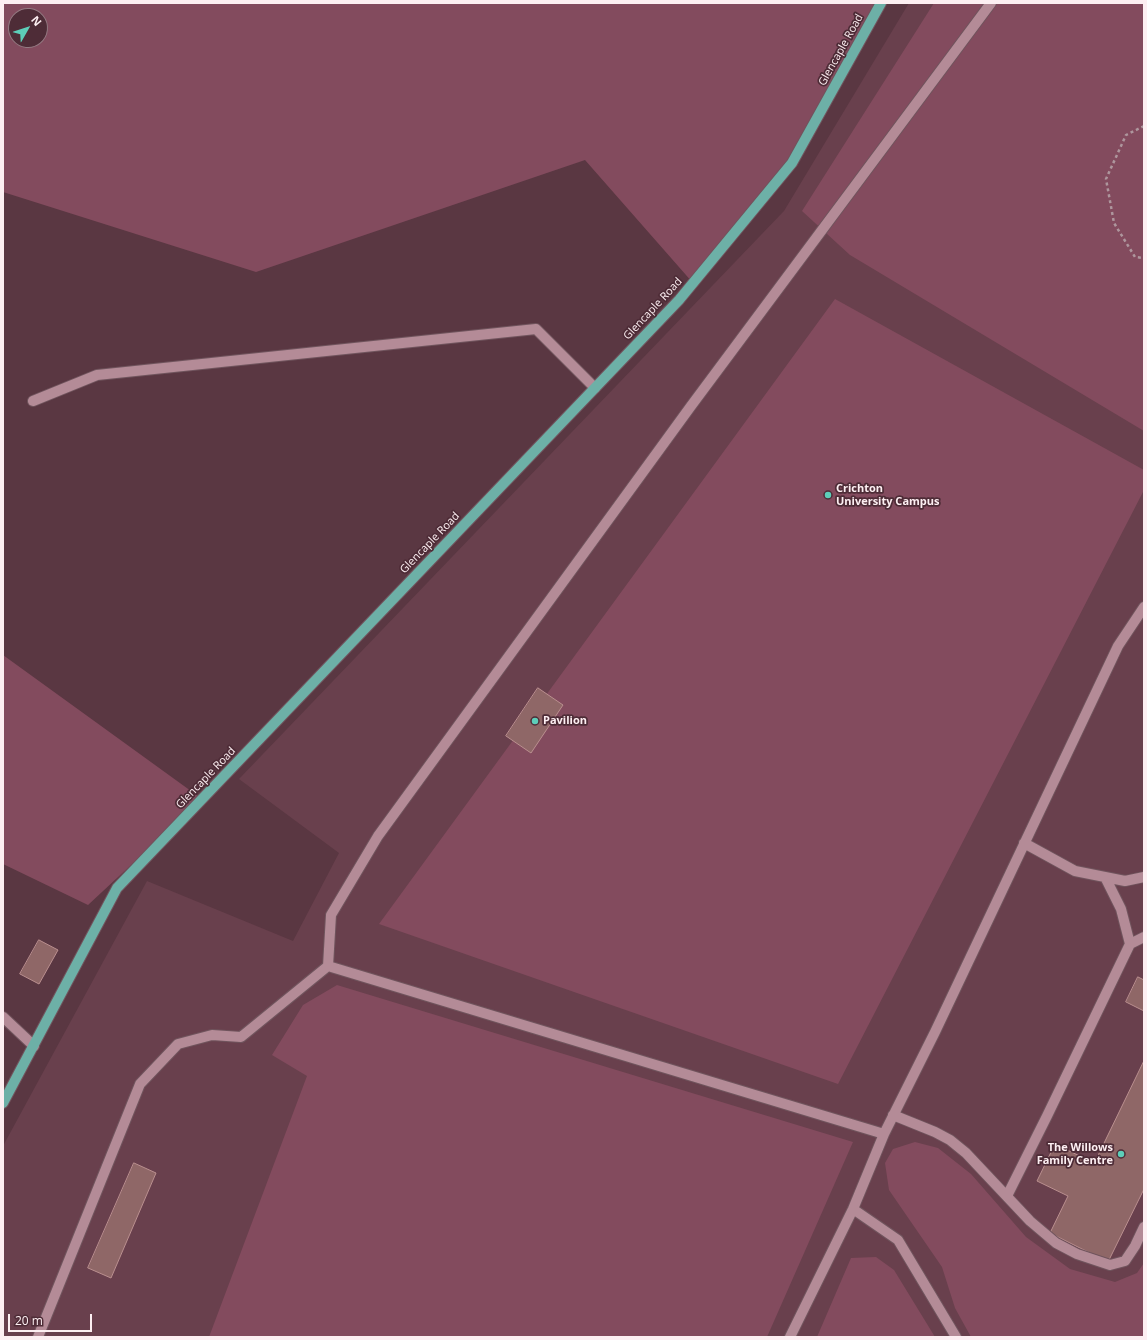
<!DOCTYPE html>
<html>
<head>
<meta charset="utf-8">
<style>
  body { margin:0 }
  #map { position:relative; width:1147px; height:1340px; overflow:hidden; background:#5a3742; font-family:"Open Sans",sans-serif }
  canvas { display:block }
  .frame { position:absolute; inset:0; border:4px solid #fdeff2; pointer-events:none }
  .north { position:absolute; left:8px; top:8px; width:40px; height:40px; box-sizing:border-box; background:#4e2c37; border:1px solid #947a82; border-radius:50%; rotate:51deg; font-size:11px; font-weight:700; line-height:16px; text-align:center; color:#fdeff2 }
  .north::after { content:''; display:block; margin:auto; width:14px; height:18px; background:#5dceb9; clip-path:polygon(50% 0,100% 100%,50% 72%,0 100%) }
  .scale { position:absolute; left:8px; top:1314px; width:84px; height:18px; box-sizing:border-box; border:2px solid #fdeff2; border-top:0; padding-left:5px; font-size:12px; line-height:14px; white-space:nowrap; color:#fdeff2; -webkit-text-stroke:3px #4e2c37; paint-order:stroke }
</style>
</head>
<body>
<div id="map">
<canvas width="1147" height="1340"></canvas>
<div class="frame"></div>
<div class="north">N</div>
<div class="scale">20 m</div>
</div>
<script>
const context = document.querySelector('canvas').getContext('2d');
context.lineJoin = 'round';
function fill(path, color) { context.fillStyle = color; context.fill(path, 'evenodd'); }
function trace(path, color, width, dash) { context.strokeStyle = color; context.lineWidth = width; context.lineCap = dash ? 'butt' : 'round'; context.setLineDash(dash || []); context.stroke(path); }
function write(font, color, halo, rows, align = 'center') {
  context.font = font + ' "Open Sans",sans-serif'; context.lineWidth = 3.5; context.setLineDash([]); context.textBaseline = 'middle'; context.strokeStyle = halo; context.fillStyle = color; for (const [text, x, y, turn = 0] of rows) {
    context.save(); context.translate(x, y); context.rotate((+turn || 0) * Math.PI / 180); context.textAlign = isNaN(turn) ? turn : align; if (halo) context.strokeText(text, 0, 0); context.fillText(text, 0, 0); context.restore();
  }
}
const built = new Path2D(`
  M909 3H1144V1337H3V1146L147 881 293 941 339 853 239 779 784 211Z`);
const green = new Path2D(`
  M3 3H881L792 163 693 283 585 160 256 272 3 192ZM16 16H40V40H16Z
  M934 3H1144V431L850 255 802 211Z
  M835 299 1144 470V490L838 1084 379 924Z
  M3 655 202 799 88 905 3 864Z
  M337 985 853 1142 767 1337H209L307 1076 272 1055 303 1005Z
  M915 1142 938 1148 971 1174 1026 1237 1070 1269 1115 1282 1137 1273 1144 1263V1337H971L955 1308 942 1267 889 1190 885 1163 893 1149Z
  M876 1257 894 1270 935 1337H817L851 1258Z`);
const building = new Path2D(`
  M538 688 563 705 531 753 506 736Z
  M39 940 58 950 39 984 20 974Z
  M1138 977 1144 980V1011L1126 1002Z
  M1144 1061V1189L1108 1262 1050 1233 1068 1196 1037 1181 1055 1144 1094 1163Z
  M134 1163 156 1173 111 1278 88 1268Z`);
const path = new Path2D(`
  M1144 126 1126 135 1106 179 1114 223 1135 257 1144 258`);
const minor = new Path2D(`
  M33 401 97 375 536 329 595 388
  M1024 843 1075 871 1125 881 1144 877
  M1130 944 1144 937
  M328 966 884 1134
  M3 1017 34 1046
  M893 1115 935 1132 950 1140 966 1153 1030 1221 1056 1243 1077 1254 1110 1265 1125 1261 1135 1246 1144 1227
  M1007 1196 1047 1116 1130 944 1121 909 1105 877
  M853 1209 898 1240 956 1337
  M38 1337 140 1084 178 1044 212 1035 241 1037 328 966 331 915 378 836 691 406 991 3
  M790 1337 853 1209 884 1134 935 1032 1118 646 1144 607`);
const major = new Path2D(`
  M3 1103 117 888 679 300 792 163 881 3`);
const markers = [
  [828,495,4,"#5dceb9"],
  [535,721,4,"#5dceb9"],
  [1121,1154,4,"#5dceb9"]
];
const streetNames = [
  ["Glencaple Road",841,50,-61],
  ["Glencaple Road",653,309,-47],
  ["Glencaple Road",430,543,-46],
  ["Glencaple Road",206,778,-46]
];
const poiNames = [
  ["Crichton",836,489],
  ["University Campus",836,502],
  ["Pavilion",543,721],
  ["The Willows",1113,1148,"right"],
  ["Family Centre",1113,1161,"right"]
];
fill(built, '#69404d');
fill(green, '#834b5e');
fill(building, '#8f6767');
trace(building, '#ba8f8f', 1);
trace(minor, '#70545d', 12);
trace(major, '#70545d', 12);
trace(path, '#ae969d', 2.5, [3, 3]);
trace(minor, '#b48b97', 10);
trace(major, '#6db0a7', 10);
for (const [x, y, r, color] of markers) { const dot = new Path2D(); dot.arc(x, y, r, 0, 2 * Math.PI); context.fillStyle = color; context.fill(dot); trace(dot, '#4e2c37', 1.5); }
write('11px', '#fdeff2', '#4e2c37', streetNames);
write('bold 11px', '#fdeff2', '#4e2c37', poiNames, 'left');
</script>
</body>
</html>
